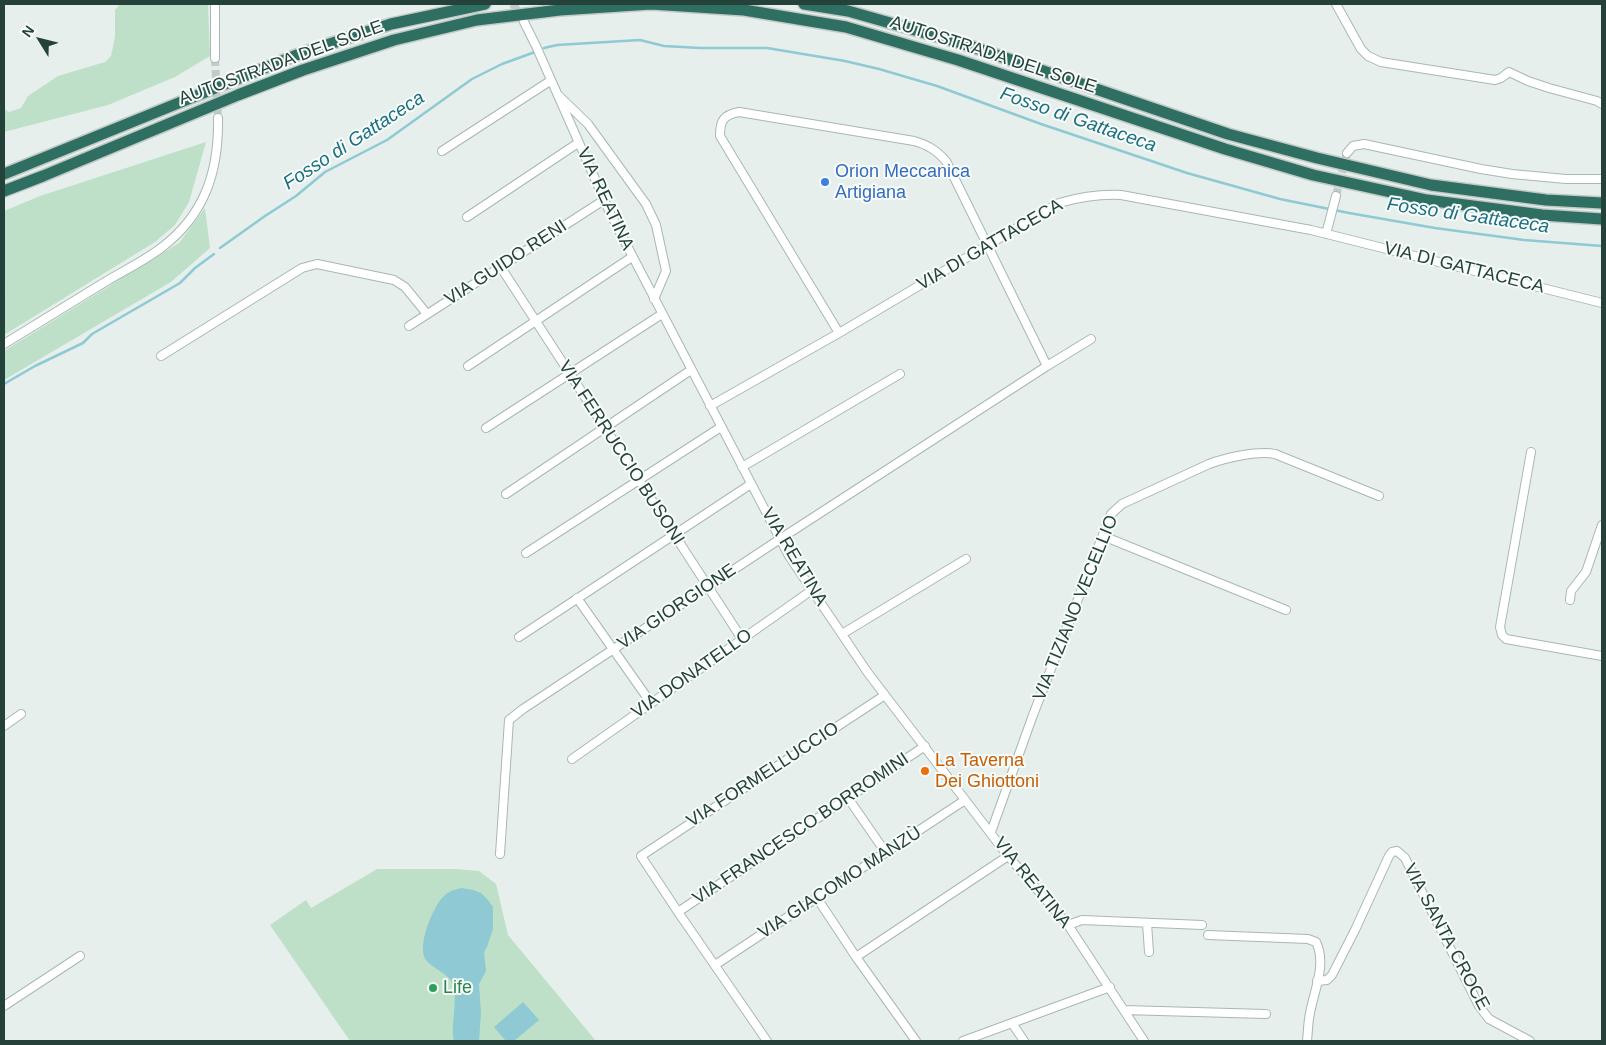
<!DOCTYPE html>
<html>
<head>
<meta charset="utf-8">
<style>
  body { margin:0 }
  #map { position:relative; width:1606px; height:1045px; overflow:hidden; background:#e6efeb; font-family:Arial,sans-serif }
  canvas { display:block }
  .frame { position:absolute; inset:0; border:5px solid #24423a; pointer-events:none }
  .north { position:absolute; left:15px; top:15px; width:50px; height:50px; -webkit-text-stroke:4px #f7fbf9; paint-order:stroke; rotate:306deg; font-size:14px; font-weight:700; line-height:20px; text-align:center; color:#24423a }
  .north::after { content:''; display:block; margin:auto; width:18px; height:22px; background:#24423a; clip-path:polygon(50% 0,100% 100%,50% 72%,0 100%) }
</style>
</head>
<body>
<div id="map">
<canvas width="1606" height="1045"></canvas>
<div class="frame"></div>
<div class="north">N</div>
</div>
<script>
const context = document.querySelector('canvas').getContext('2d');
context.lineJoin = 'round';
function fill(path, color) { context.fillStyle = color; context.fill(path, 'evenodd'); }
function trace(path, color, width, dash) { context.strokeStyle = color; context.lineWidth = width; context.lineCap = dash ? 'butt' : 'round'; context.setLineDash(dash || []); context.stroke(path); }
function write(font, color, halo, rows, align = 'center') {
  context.font = font + ' Arial,sans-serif'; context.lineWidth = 4; context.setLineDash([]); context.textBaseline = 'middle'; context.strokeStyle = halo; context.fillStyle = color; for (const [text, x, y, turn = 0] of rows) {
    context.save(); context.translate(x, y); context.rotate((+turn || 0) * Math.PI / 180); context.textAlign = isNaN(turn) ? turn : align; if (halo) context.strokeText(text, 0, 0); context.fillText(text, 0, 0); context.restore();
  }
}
const green = new Path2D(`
  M120 4H208L210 56 175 77 108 105 4 132V109L9 112 21 108 28 96 58 76 105 62 111 56 115 37V10Z
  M206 142 189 202 175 225 155 242 4 335V290L6 288 4 287V211L40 196Z
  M205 208 210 248 171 282 4 380V351L179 243Z
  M377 869H455L479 871 496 884 508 935 596 1041H350L270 925 306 900 311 908Z`);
const water = new Path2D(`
  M462 888 473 890 481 893 488 900 493 907V929L487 947 484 952 486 971 479 984 481 1013 479 1041H454C450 1022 459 1002 452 983 448 973 433 969 426 960 416 947 433 906 444 896 449 891 455 889 462 888Z
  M523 1002 539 1020 514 1041H506L494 1027Z`);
const stream = new Path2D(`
  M544 48 557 45 640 40 664 46 700 48H767L845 61 879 69 937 86 1041 124 1187 173 1280 199 1349 213 1435 228 1524 240 1602 246
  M220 248 265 216 296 196 325 172 387 140 472 79 502 64 535 52
  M4 384 35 366 83 343 92 334 180 283 195 268 214 254`);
const minorTunnel = new Path2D(`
  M513 4 522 18
  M215 58 218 118
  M1336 196 1347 153`);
const minor = new Path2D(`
  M1336 4 1361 49 1368 56 1381 62 1495 80 1501 78 1509 72 1528 81 1549 88 1597 101 1602 104
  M524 22 536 46 611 215 789 556 868 673 1008 856 1068 925 1144 1041
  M215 58V4
  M559 96 588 124 646 204 656 225 666 271 654 299
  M442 151 550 81
  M1347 153 1353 146 1364 144 1481 169 1512 174 1566 179H1602
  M467 217 578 143
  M1326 234 1336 196
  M500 266 742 639
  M409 326 604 200
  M4 344C38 323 71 303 105 282 123 271 144 261 161 248 205 215 219 171 218 118
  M161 356 302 268 317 264 394 280 405 287 427 314
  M468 366 632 257
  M1047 366 1091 339
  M710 406 839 333 1059 203C1080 197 1099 194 1121 195L1311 230 1602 303
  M486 428 662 314
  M1531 452 1500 627 1502 635 1506 639 1602 656
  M742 467 900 374
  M506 494 691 370
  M1103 536 1286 610
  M526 553 721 427
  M577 598 651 703
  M1570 600 1571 591 1586 572 1602 525
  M842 634 966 559
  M519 637 751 484
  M4 726 21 714
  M572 759 812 590
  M848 798 886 853
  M991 832 1033 715 1111 514 1122 504 1209 464C1225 458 1259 450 1275 454L1379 496
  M500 854 509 720 523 709 780 539 1047 366 946 161C936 150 928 145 914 141L739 112C723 115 720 121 720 136L839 333
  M817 898 856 957 916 1041
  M678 912 925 746
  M1147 923 1149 952
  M1068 925 1082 920 1202 925
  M1208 935 1308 939 1316 942C1327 964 1314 991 1310 1013 1308 1022 1308 1032 1307 1041
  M856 957 1008 856
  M715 965 965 800
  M1317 981 1327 980 1332 975 1355 930 1389 856 1392 852 1397 851 1405 858 1479 1006 1489 1019 1530 1041
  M4 1006 80 956
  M1124 1010 1266 1014
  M1012 1023 1024 1041
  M767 1041 678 912 641 856 885 695
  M963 1041 1110 987`);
const highway = new Path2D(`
  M804 4 848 11 964 44 1228 134 1317 158 1431 185 1546 200 1602 203
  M4 174 299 54 391 24 485 4
  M4 191 43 176 238 95 303 70 394 40 477 20 560 10 651 4 744 10 846 27 958 60 1225 149 1313 175 1427 200 1542 215 1602 219`);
const markers = [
  [825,182,5,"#3f7fe0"],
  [925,771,5,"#e8710a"],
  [433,988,5,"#2e9e5b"]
];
const streetNames = [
  ["AUTOSTRADA DEL SOLE",993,55,18],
  ["AUTOSTRADA DEL SOLE",281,63,-20],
  ["VIA REATINA",605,199,65],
  ["VIA DI GATTACECA",990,245,-30],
  ["VIA GUIDO RENI",506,263,-33],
  ["VIA DI GATTACECA",1464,268,14],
  ["VIA FERRUCCIO BUSONI",621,453,57],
  ["VIA REATINA",794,557,59],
  ["VIA GIORGIONE",677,607,-34],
  ["VIA TIZIANO VECELLIO",1076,608,-68],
  ["VIA DONATELLO",692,674,-35],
  ["VIA FORMELLUCCIO",763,775,-33],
  ["VIA FRANCESCO BORROMINI",801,829,-34],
  ["VIA GIACOMO MANZÙ",840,883,-33],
  ["VIA REATINA",1032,883,51],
  ["VIA SANTA CROCE",1446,937,62]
];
const shopNames = [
  ["Orion Meccanica",835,172],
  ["Artigiana",835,193]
];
const foodNames = [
  ["La Taverna",935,761],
  ["Dei Ghiottoni",935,782]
];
const leisureNames = [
  ["Life",443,988]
];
const waterNames = [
  ["Fosso di Gattaceca",1078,120,19],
  ["Fosso di Gattaceca",354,141,-33],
  ["Fosso di Gattaceca",1468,216,8]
];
fill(green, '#bfe0c8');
fill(water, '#8ec9d4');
trace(stream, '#8ec9d4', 2.5);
trace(minorTunnel, '#bfccc8', 8, [8, 4]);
trace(minor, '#a8b8b2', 10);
trace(highway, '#c2cac8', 14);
trace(minor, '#fff', 8);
trace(highway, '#2f6f62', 11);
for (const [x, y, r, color] of markers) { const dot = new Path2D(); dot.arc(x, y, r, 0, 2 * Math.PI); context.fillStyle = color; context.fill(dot); trace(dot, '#f7fbf9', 2); }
write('18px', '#24423a', '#f7fbf9', streetNames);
write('18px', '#366cbe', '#f7fbf9', shopNames, 'left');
write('18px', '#c56008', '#f7fbf9', foodNames, 'left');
write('18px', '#27864d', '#f7fbf9', leisureNames, 'left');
write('italic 19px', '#1c6f80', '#f7fbf9', waterNames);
</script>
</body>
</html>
